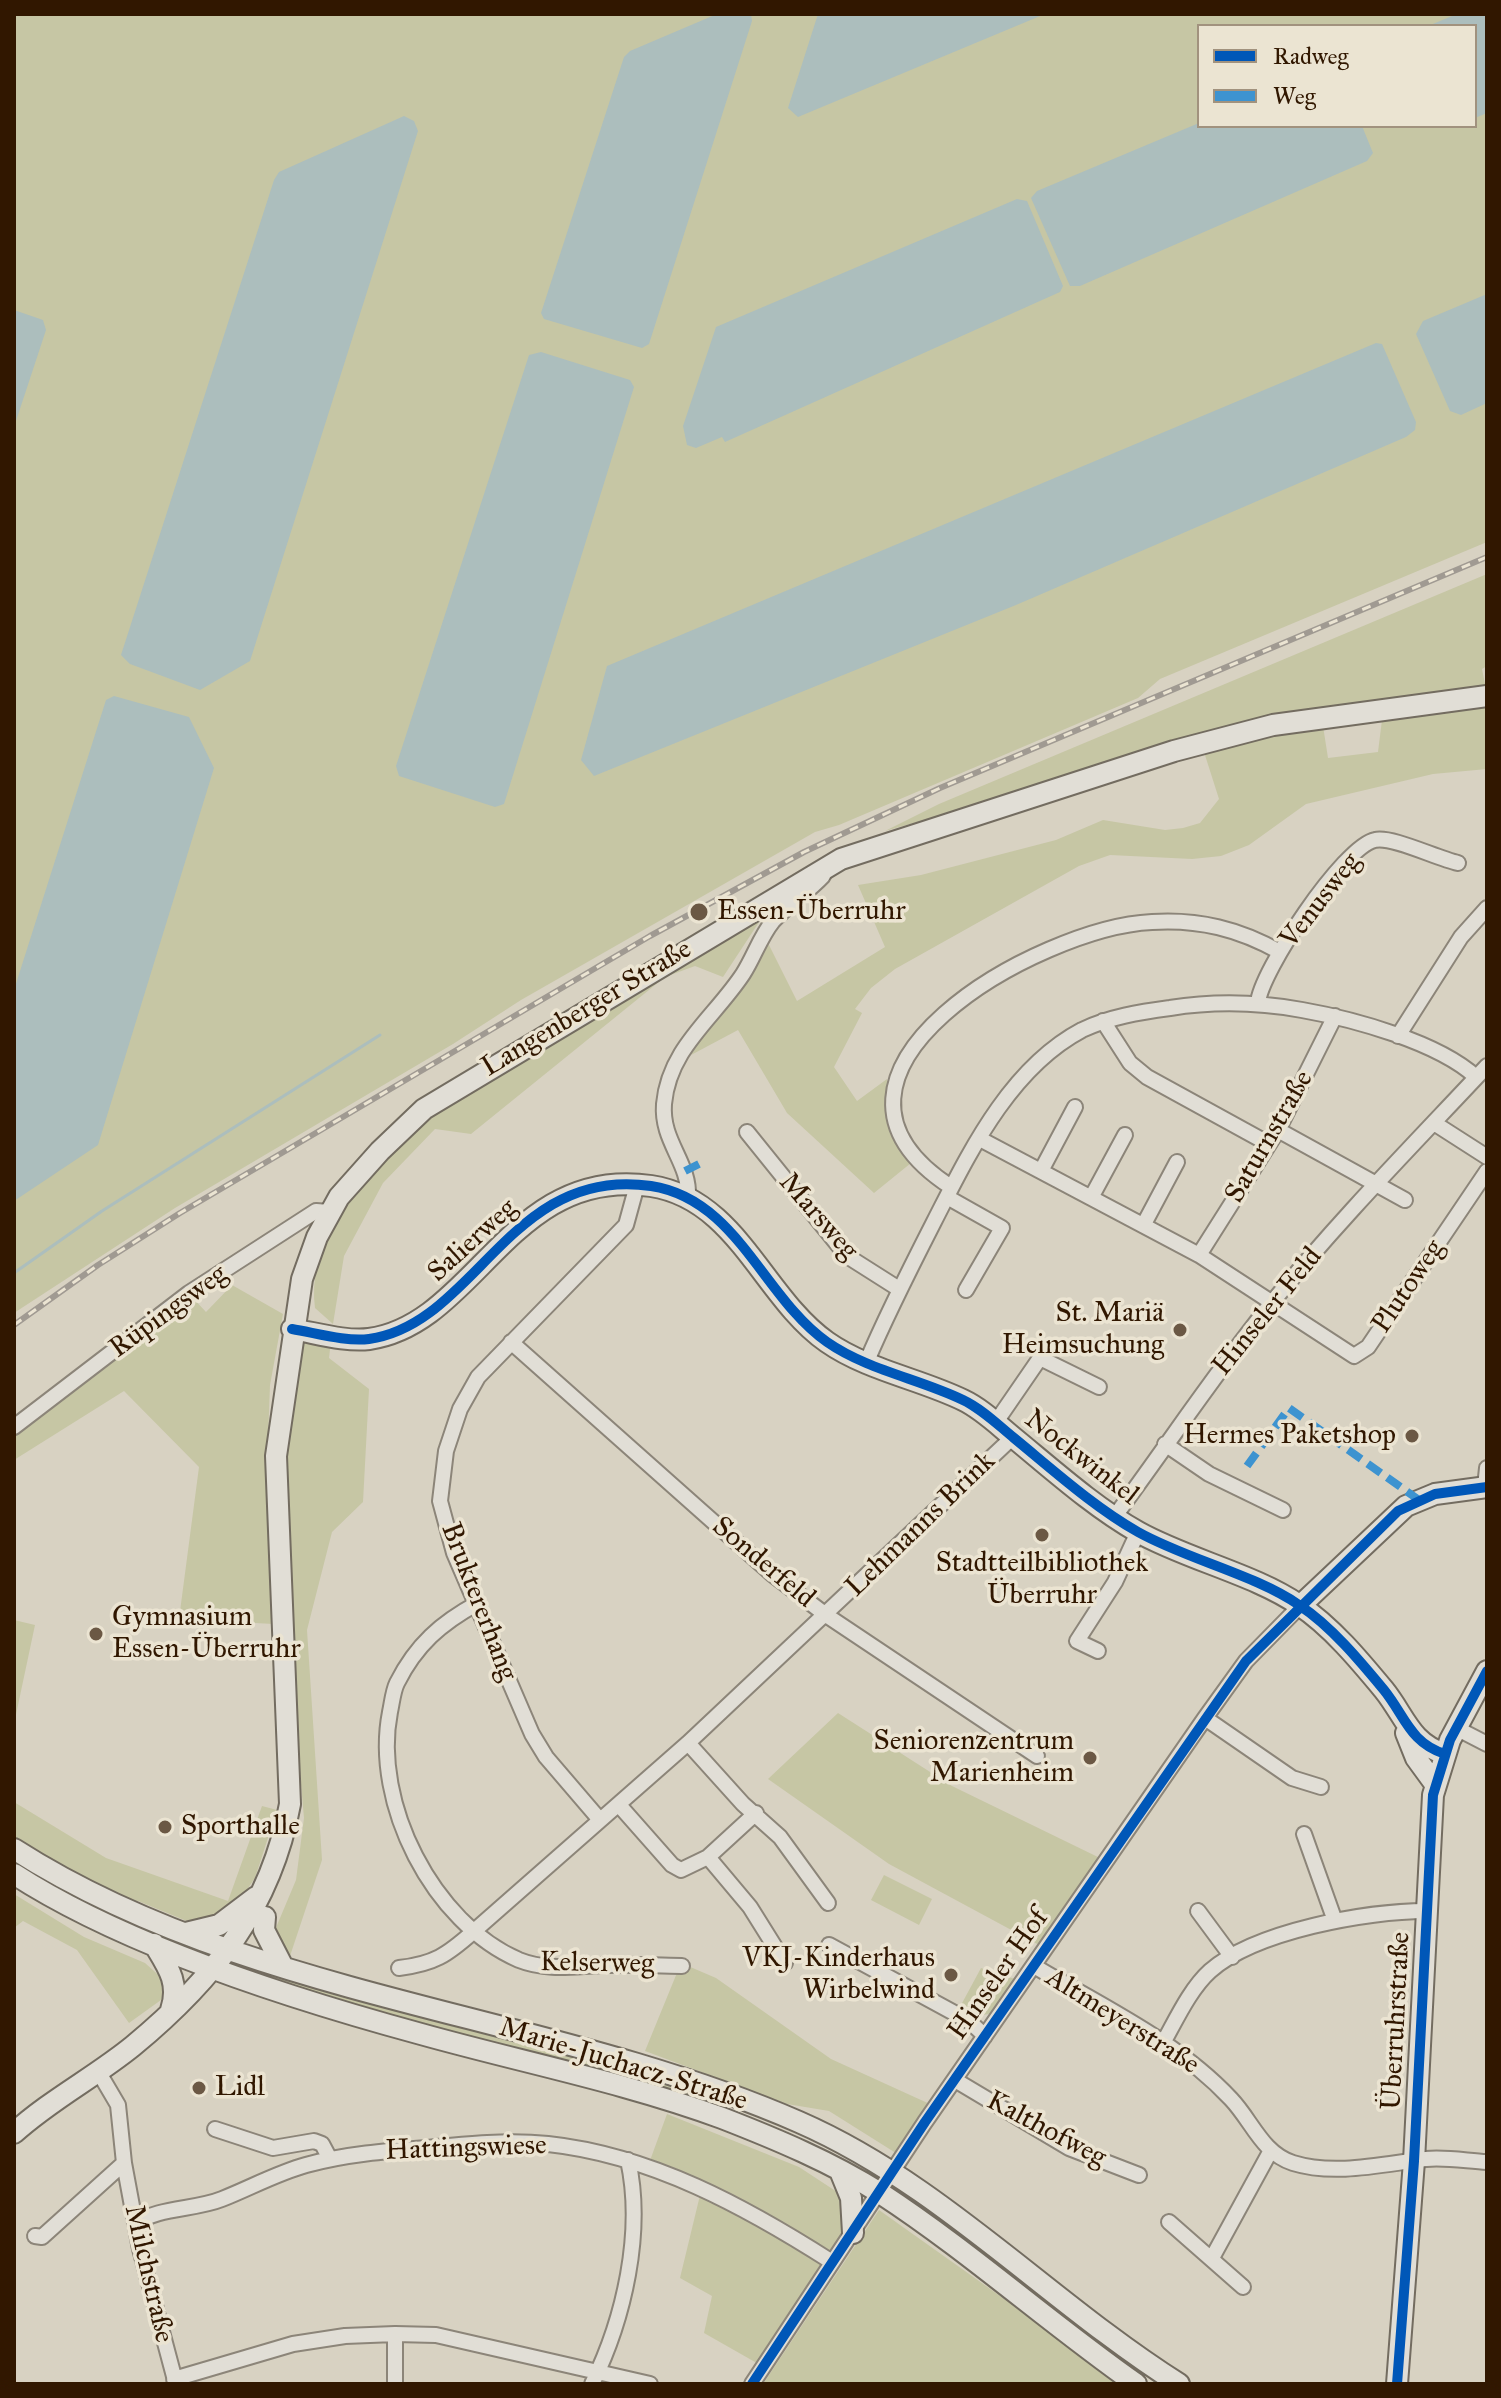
<!DOCTYPE html>
<html>
<head>
<meta charset="utf-8">
<style>
  body { margin:0 }
  #map { position:relative; width:1501px; height:2398px; overflow:hidden; background:#d8d2c2; font-family:"IM FELL Great Primer",serif }
  canvas { display:block }
  .frame { position:absolute; inset:0; border:16px solid #311700; pointer-events:none }
  .legend { position:absolute; left:1197px; top:24px; width:280px; height:104px; box-sizing:border-box; background:#ebe4d2; border:2px solid #a1927e; margin:0; padding:10px 14px; list-style:none; font-size:24px; color:#311700 }
  .legend li { display:flex; align-items:center; gap:16px; height:40px }
  .legend b { width:40px; border:2px solid #a1927e }
</style>
</head>
<body>
<div id="map">
<canvas width="1501" height="2398"></canvas>
<div class="frame"></div>
<ul class="legend">
<li><b style="height:10px;background:#0057b8"></b>Radweg</li>
<li><b style="height:10px;background:#3d93d0"></b>Weg</li>
</ul>
</div>
<script>
const context = document.querySelector('canvas').getContext('2d');
context.lineJoin = 'round';
function fill(path, color) { context.fillStyle = color; context.fill(path, 'evenodd'); }
function trace(path, color, width, dash) { context.strokeStyle = color; context.lineWidth = width; context.lineCap = dash ? 'butt' : 'round'; context.setLineDash(dash || []); context.stroke(path); }
function write(font, color, halo, rows, align = 'center') {
  context.font = font + ' "IM FELL Great Primer",serif'; context.lineWidth = 7; context.setLineDash([]); context.textBaseline = 'middle'; context.strokeStyle = halo; context.fillStyle = color; for (const [text, x, y, turn = 0] of rows) {
    context.save(); context.translate(x, y); context.rotate((+turn || 0) * Math.PI / 180); context.textAlign = isNaN(turn) ? turn : align; if (halo) context.strokeText(text, 0, 0); context.fillText(text, 0, 0); context.restore();
  }
}
const green = new Path2D(`
  M14 14H1487V542L1160 679 1138 698 839 825 815 832 521 1000 453 1044 175 1208 14 1313ZM1199 26H1475V126H1199Z
  M1487 574V666L1482 669 1487 694 1273 723 885 831 939 804Z
  M1487 697V769L1433 774 1306 804 1249 845 1221 856 1192 859 1110 855 1079 866 895 969 871 988 855 1009 862 1013 834 1067 857 1101 887 1079 889 1122 911 1163 874 1193 787 1113 738 1030 691 1055C715 1015 747 982 767 941L797 1001 885 947 858 885 921 875 1056 840 1103 820 1165 830 1183 828 1200 823 1219 799 1204 752 1282 730 1323 726 1328 758 1378 752 1383 712Z
  M767 910 723 977 695 966 665 977 471 1134 435 1129 383 1183 344 1256 333 1324 315 1308C308 1251 343 1202 380 1161 396 1144 413 1134 426 1113Z
  M232 1285 283 1314 270 1385 267 1466 274 1624 179 1619 199 1467 124 1391 14 1460V1430L192 1297 206 1312Z
  M300 1341H331L329 1358 369 1389 363 1502 332 1532 307 1630 322 1860 290 1956 281 1950 275 1930 296 1880 304 1818 288 1640 285 1404Z
  M14 1620 35 1625 14 1724Z
  M838 1713 952 1786 1102 1859 1041 1946 889 1864 768 1779Z
  M14 1802 106 1858 228 1901 262 1806 277 1810 255 1878 244 1894 206 1923 194 1924 138 1901H114L14 1846Z
  M884 1875 932 1899 919 1925 871 1900Z
  M14 1894 84 1937 145 1963 163 1979 167 1991 161 2000 129 2023 77 1950 23 1921 14 1928Z
  M681 1963 716 1978 831 2059 932 2105 899 2155 829 2111 787 2104 645 2051Z
  M981 1968 1015 1979 990 2014 981 2015 961 2005Z
  M257 1971 421 2018 685 2086 753 2113 422 2025 255 1976Z
  M667 2114 799 2167 860 2207 830 2260 648 2166Z
  M701 2191 829 2262 762 2366 704 2333 712 2296 680 2278Z
  M879 2210 1124 2384H763Z`);
const water = new Path2D(`
  M717 14H751L752 21 649 344 642 348 544 319 541 313 624 57 630 51Z
  M818 14H1045L798 117 788 108Z
  M1457 14H1487V113L1475 118V26H1428Z
  M404 116 414 121 418 131 250 661 200 690 130 664 121 655 274 180 279 172Z
  M1199 123V126H1362L1373 153 1367 161 1080 286H1070L1031 198 1037 191Z
  M1017 199 1027 201 1063 286 1060 292 725 442 722 437 696 448 687 445 683 426 716 327Z
  M1487 294V403L1461 415 1450 411 1416 334 1423 321Z
  M14 310 43 320 46 330 14 427Z
  M1376 343 1382 344 1416 422 1415 430 1406 437 1016 605 594 776 581 760 607 666Z
  M541 352 630 380 634 387 504 804 495 807 399 776 396 766 529 355Z
  M114 696 189 717 214 768 98 1145 14 1201V990L106 700Z`);
const stream = new Path2D(`
  M14 1273 102 1211 380 1035`);
const street = new Path2D(`
  M1258 1003C1260 972 1344 846 1375 840 1392 836 1436 858 1458 863
  M1103 1021 1130 1063 1147 1077 1269 1144
  M1398 1036 1461 937 1487 908
  M1434 1123 1487 1157
  M1278 1130 1405 1200
  M747 1132 847 1256 899 1289
  M980 1139 1199 1255 1354 1356 1368 1347 1487 1171
  M1042 1169 1075 1107
  M951 1187C777 1074 1040 927 1152 922 1199 919 1239 929 1280 952
  M1092 1196 1125 1135
  M688 1197C690 1162 661 1142 664 1104 669 1048 714 1018 743 974 754 957 760 937 773 921 788 905 808 892 823 876
  M947 1197 1002 1228 966 1290
  M1144 1224 1177 1162
  M1199 1255 1278 1130 1335 1016
  M511 1342 772 1574 826 1615 1037 1756
  M867 1361C889 1309 915 1259 941 1208 974 1143 1014 1066 1082 1030 1109 1017 1140 1012 1170 1008 1214 1001 1258 1002 1302 1010 1353 1019 1438 1042 1476 1077
  M996 1422 1040 1358 1099 1387
  M14 1427 189 1293 316 1211 330 1212
  M1165 1444 1209 1474 1283 1510
  M1485 1487 1487 1468
  M1115 1516C1167 1446 1215 1373 1270 1305 1338 1221 1413 1145 1487 1066
  M478 1603C441 1623 416 1645 397 1683 393 1691 392 1703 390 1712 372 1803 433 1923 519 1960 549 1972 579 1965 609 1965 633 1964 658 1966 682 1966
  M1098 1651 1077 1641 1115 1582 1138 1532
  M1205 1718 1292 1778 1321 1787
  M1456 1728 1487 1744
  M688 1743 743 1804 780 1837 828 1903
  M619 1805 672 1865 681 1870 708 1857 756 1813
  M600 1820 546 1757 532 1734 454 1553 440 1501 446 1451 460 1409 478 1377 626 1225 637 1185
  M1304 1834 1335 1921
  M708 1857 750 1907 785 1963
  M1198 1911 1232 1957
  M829 1945 969 2021 985 2036
  M1034 1966C1101 2006 1177 2041 1231 2099 1252 2121 1262 2153 1293 2163 1335 2176 1383 2164 1426 2159 1446 2157 1467 2161 1487 2162
  M399 1968C434 1964 447 1955 473 1932L688 1743 1013 1437
  M1163 2043C1176 2020 1190 1989 1210 1971 1255 1931 1367 1911 1426 1911
  M98 2071 118 2105 124 2163 140 2249 176 2384
  M955 2080 1069 2148 1139 2175
  M215 2129 273 2148 314 2141 322 2144 330 2159
  M1169 2222 1243 2287
  M135 2224C158 2207 195 2210 222 2199 250 2188 277 2173 306 2165 346 2154 386 2151 427 2148 467 2144 508 2140 548 2144 651 2155 746 2207 832 2262
  M35 2236 42 2237 124 2163
  M1212 2258 1270 2152
  M174 2379 293 2344 345 2336 395 2334 436 2335 650 2384
  M395 2384V2334
  M592 2384C624 2319 644 2232 628 2160
  M752 2384 925 2122 1205 1718 1246 1661 1301 1605`);
const secondary = new Path2D(`
  M292 1329C316 1333 346 1342 369 1339 476 1324 510 1165 651 1186 737 1199 763 1297 827 1342 867 1370 920 1379 963 1400 982 1409 998 1425 1014 1438 1053 1470 1094 1507 1138 1532 1186 1559 1256 1575 1299 1605 1331 1626 1360 1661 1384 1690 1405 1716 1410 1743 1445 1754
  M1301 1605 1406 1506 1435 1494 1487 1487
  M1406 1733 1416 1758 1435 1784
  M14 1849C248 1999 547 2012 799 2122 941 2184 1049 2302 1179 2384
  M14 1874C125 1946 292 1999 421 2034 521 2062 624 2082 722 2118 776 2139 831 2162 880 2193 969 2251 1049 2323 1136 2384
  M265 1917 264 1930 282 1965
  M186 1933 219 1925 256 1897
  M154 1944C168 1967 180 1983 171 2010
  M14 2133C50 2100 95 2077 133 2046 213 1980 271 1908 290 1804L276 1456 302 1279 317 1237 339 1197 380 1151 424 1109 841 859 1174 751 1273 725 1487 696
  M840 2171 851 2198 853 2233
  M1397 2384 1414 2161 1433 1795 1450 1740 1487 1671`);
const rail = new Path2D(`
  M14 1325 98 1265 180 1213 650 936 804 852 940 788 1487 557`);
const quiet = new Path2D(`
  M685 1171 699 1164
  M1247 1466 1289 1408 1419 1500`);
const cycleway = new Path2D(`
  M292 1329C316 1333 346 1342 369 1339 476 1324 510 1165 651 1186 737 1199 763 1297 827 1342 867 1370 920 1379 963 1400 982 1409 998 1425 1014 1438 1053 1470 1094 1507 1138 1532 1186 1559 1256 1575 1299 1605 1331 1626 1360 1661 1384 1690 1405 1716 1410 1743 1445 1754
  M752 2384 925 2122 1246 1661 1398 1511 1435 1494 1487 1487
  M1397 2384 1414 2161 1433 1795 1450 1740 1487 1671`);
const markers = [
  [699,912,10,"#6b5844"],
  [1180,1330,8,"#6b5844"],
  [1412,1436,8,"#6b5844"],
  [1042,1535,8,"#6b5844"],
  [96,1634,8,"#6b5844"],
  [1090,1758,8,"#6b5844"],
  [165,1827,8,"#6b5844"],
  [951,1975,8,"#6b5844"],
  [199,2088,8,"#6b5844"]
];
const streetNames = [
  ["Venusweg",1321,901,-52],
  ["Langenberger Straße",587,1009,-31],
  ["Saturnstraße",1270,1137,-60],
  ["Marsweg",818,1217,49],
  ["Salierweg",473,1241,-42],
  ["Plutoweg",1409,1287,-56],
  ["Rüpingsweg",169,1312,-36],
  ["Hinseler Feld",1268,1312,-51],
  ["Nockwinkel",1081,1458,38],
  ["Lehmanns Brink",921,1525,-44],
  ["Sonderfeld",763,1563,40],
  ["Bruktererhang",478,1602,69],
  ["Kelserweg",597,1964,1],
  ["Hinseler Hof",999,1975,-55],
  ["Überruhrstraße",1397,2021,-87],
  ["Altmeyerstraße",1122,2022,32],
  ["Marie-Juchacz-Straße",623,2065,17],
  ["Kalthofweg",1046,2130,28],
  ["Hattingswiese",466,2149,-2],
  ["Milchstraße",148,2274,77]
];
const poiNames = [
  ["Essen-Überruhr",717,912],
  ["St. Mariä",1164,1314,"right"],
  ["Heimsuchung",1164,1346,"right"],
  ["Hermes Paketshop",1396,1436,"right"],
  ["Stadtteilbibliothek",1042,1564,"center"],
  ["Überruhr",1042,1596,"center"],
  ["Gymnasium",112,1618],
  ["Essen-Überruhr",112,1650],
  ["Seniorenzentrum",1074,1742,"right"],
  ["Marienheim",1074,1774,"right"],
  ["Sporthalle",181,1827],
  ["VKJ-Kinderhaus",935,1959,"right"],
  ["Wirbelwind",935,1991,"right"],
  ["Lidl",215,2088]
];
fill(green, '#c6c6a4');
fill(water, '#acbebd');
trace(stream, '#acbebd', 3);
trace(street, '#8c8579', 18);
trace(secondary, '#736c60', 24);
trace(street, '#e1ded6', 14);
trace(secondary, '#e1ded6', 20);
trace(rail, '#a09a92', 6);
trace(rail, '#ebe4d2', 3, [9]);
trace(quiet, '#3d93d0', 8, [16, 8]);
trace(cycleway, '#0057b8', 10);
for (const [x, y, r, color] of markers) { const dot = new Path2D(); dot.arc(x, y, r, 0, 2 * Math.PI); context.fillStyle = color; context.fill(dot); trace(dot, '#ebe4d2', 3); }
write('28px', '#311700', '#ebe4d2', streetNames);
write('28px', '#311700', '#ebe4d2', poiNames, 'left');
</script>
</body>
</html>
